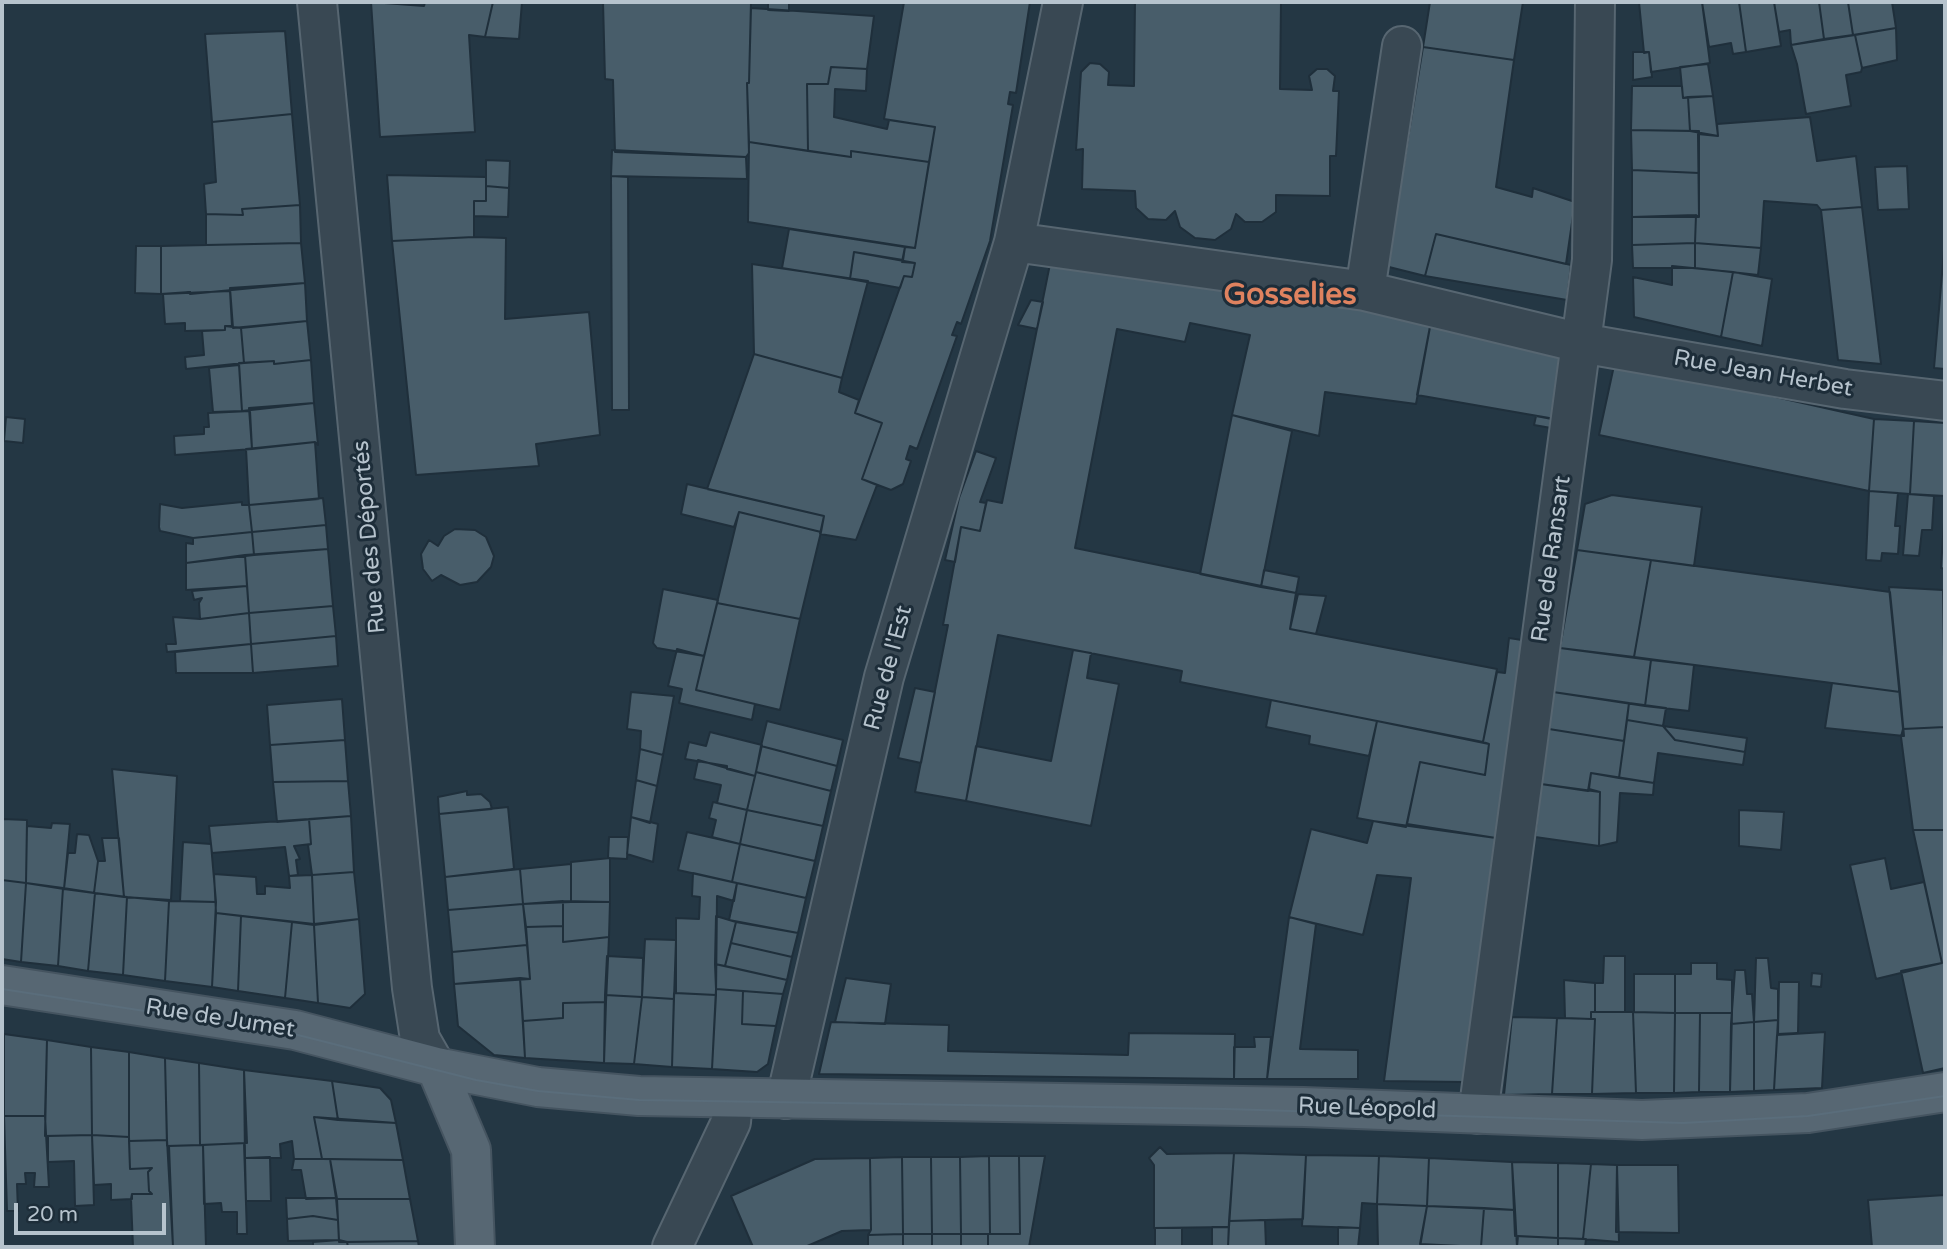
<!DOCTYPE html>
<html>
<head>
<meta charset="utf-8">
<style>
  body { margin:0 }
  #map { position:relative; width:1947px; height:1249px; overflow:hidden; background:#243744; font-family:"Varela Round",sans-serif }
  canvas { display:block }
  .frame { position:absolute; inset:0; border:4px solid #b6c3cd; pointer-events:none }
  .scale { position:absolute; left:14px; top:1203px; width:152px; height:32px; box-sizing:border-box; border:4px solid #b6c3cd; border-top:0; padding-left:9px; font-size:21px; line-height:24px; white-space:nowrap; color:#b6c3cd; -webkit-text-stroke:5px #1d2d39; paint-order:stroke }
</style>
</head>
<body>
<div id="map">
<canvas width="1947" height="1249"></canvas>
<div class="frame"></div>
<div class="scale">20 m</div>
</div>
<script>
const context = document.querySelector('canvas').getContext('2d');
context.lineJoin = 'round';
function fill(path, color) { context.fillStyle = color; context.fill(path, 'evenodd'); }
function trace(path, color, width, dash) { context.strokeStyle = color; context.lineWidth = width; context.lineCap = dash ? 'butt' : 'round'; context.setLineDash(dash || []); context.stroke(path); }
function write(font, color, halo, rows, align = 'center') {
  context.font = font + ' "Varela Round",sans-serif'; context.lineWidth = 6; context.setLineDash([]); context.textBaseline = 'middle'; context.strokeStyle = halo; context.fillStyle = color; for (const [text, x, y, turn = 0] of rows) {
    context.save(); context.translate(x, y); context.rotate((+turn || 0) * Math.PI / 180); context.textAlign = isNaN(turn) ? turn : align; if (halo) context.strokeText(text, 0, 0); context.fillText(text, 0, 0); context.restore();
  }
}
const building = new Path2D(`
  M371 2 424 6 425 2H493L485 37 469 35 475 132 380 137Z
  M493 2H522L519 39 485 37Z
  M603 2H751L749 83H747L749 153 746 157 615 152 613 80 605 79Z
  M768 2H789V11L768 10Z
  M904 2H1030L1016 93 1010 92 1008 104 1013 105 990 241 961 324 957 322 952 335 957 336 917 449 910 446 906 459 911 461 903 484 891 490 862 479 882 423 855 413 904 276 912 277 915 263 902 262 905 247 915 248 935 127 884 119Z
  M1135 2H1281L1280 89 1312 90 1309 76 1317 69H1327L1335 76 1333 91H1339L1336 156H1330V196L1276 195V212L1262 222H1245L1236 214 1231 229 1215 240 1195 238 1180 227 1175 211 1166 220 1148 219 1136 208 1135 191 1082 189 1083 149 1076 150 1081 72 1090 63 1100 64 1109 72 1108 85 1134 86Z
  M1430 2H1523L1514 60 1423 47Z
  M1639 2H1702L1710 63 1651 72 1649 52 1644 53Z
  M1702 2H1739L1746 52 1733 54 1731 43 1709 47Z
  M1739 2H1774L1781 46 1746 52Z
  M1774 2H1819L1824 39 1791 45 1790 30 1779 32Z
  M1819 2H1848L1853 35 1824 39Z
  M1848 2H1892L1896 28 1853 35Z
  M751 8 874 16 867 69 831 67 828 84H807L808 151 749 142 747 83H749Z
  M1896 28 1897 60 1862 68 1855 35Z
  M285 31 292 114 212 122 205 34Z
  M1855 35 1862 68 1861 72 1846 75 1851 106 1806 114 1797 64 1791 45Z
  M1423 47 1514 60 1496 187 1532 197 1533 188 1575 202 1566 264 1436 234 1425 276 1381 265 1403 169Z
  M1633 52H1649L1652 77 1633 80Z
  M1708 64 1713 96 1683 98 1680 67Z
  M831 67 867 69 866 91 835 89 834 117 887 129 889 120 935 127 929 162 851 151V157L808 151 807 84H828Z
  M1632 86H1682L1683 98 1688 97 1690 131 1631 130Z
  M1713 96 1718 136 1690 131 1688 97Z
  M292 114 300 205 242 209 243 215 206 214 204 184 216 182 212 122Z
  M1810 117 1817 161 1856 156 1862 207 1821 210 1817 205 1764 201 1761 248 1695 243 1696 215 1699 217 1698 134 1718 136 1717 124Z
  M1631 130 1699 131V173L1632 170Z
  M749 142 851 157V151L929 162 915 248 748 222Z
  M612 150 746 157 747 179 611 176Z
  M486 160 510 161 509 188 486 186Z
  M1907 166 1909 209 1878 210 1875 167Z
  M1632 170 1699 173V217H1632Z
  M387 175 486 177V201H474V237L392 241Z
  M611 176 628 177 629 410H612Z
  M486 186 509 188 508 217 474 216V201H486Z
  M300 205 301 243 206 245V214L243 215 242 209Z
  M1862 207 1881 364 1838 360 1821 210Z
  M1696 215 1695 243 1632 245V217Z
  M789 229 905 247 903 260 854 252 850 279 782 268Z
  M1436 234 1571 265 1567 300 1425 276Z
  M474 237 506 238 505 319 589 312 600 435 536 444 539 466 416 475 392 241Z
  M1945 239V369L1934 368Z
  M301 243 305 283 190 294V292L161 294V246Z
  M1695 243V268H1633L1632 245Z
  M1695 243 1761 248 1758 275 1695 268Z
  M136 246H161V294L135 293Z
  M854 252 915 263 912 277 904 276 900 288 850 279Z
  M1051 259 1432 316 1416 404 1325 392 1319 436 1232 415 1250 335 1190 323 1185 342 1117 329 1075 548 1296 593 1290 629 1497 669 1483 742 1180 682 1182 671 998 635 966 801 915 792 948 625H943L961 527 980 531 987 500 1002 503Z
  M752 264 868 281 842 378 754 354Z
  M1672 266 1733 272 1721 337 1634 317 1633 277 1672 285Z
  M1733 272 1772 279 1762 346 1721 337Z
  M305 283 307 321 233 328 230 288Z
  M230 291 232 326H225V330L185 331V323L165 324 163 294Z
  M1031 300 1043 302 1037 329 1018 325Z
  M1432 316 1564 358 1555 419 1417 395Z
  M307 321 311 360 274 364V361L244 363 241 328Z
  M225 326 241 328 244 363 186 369 185 357 204 355 202 331 225 330Z
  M754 354 842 378 839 392 859 400 855 413 882 423 862 479 877 485 856 540 820 534 824 516 707 489Z
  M311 360 314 403 242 411 239 363 274 361V364Z
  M1615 361 1874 419 1869 491 1599 435Z
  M239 365 242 411 213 412 209 368Z
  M314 403 318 445 315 442 252 449 249 408Z
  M250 411 252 449 175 455 174 436 204 434V427H209L208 413Z
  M1232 415 1292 431 1261 587 1200 574Z
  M1536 416 1552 419 1551 428 1534 425Z
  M6 417 25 419 23 443 4 441Z
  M1874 419 1914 421 1910 494 1869 491Z
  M1914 421 1945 423V496L1910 494Z
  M315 442 319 499 249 505 246 449Z
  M976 451 996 458 980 502 986 503 980 531 961 527 955 562 945 560 959 498Z
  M687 484 824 516 821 532 739 512 734 527 681 514Z
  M1869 491 1898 493 1895 526H1900L1898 554 1882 553 1881 561 1866 560Z
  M1908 494 1934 496 1932 530H1922L1919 556 1903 555Z
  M1612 495 1702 507 1694 566 1577 550 1585 504Z
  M323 498 326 525 252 532 249 505Z
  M242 502V505H249L252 532 193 538 160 531 159 527 160 504 182 508Z
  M1945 507V569L1941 568Z
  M739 512 821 532 800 619 717 603Z
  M326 525 328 549 254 555 252 532Z
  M455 529 475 530 486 537 494 556 491 567 477 582 460 585 441 575 432 581 423 569 421 554 429 540 438 546 444 536Z
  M252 532 254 555 186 563V543L193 544V538Z
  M328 549 333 606 249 613 245 555Z
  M1577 550 1651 560 1634 657 1560 648Z
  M245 555 247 586 186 590V563Z
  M1651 560 1890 592 1900 692 1634 657Z
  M1264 570 1299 577 1296 593 1261 587Z
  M247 586 249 613 200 619 199 603 202 598 194 600 192 591Z
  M1889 587 1943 590 1945 727 1903 729Z
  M663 589 718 600 704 656 657 648 653 643Z
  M1298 594 1326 596 1316 634 1290 629Z
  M717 603 800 619 780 710 696 690Z
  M333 606 336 636 251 644 249 613Z
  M249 613 251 644 167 652 166 644H176L173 617 200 619Z
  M336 636 338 666 253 673 251 644Z
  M1509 638 1522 640 1496 838 1407 824 1420 762 1485 775 1489 744 1483 742 1497 672 1505 673Z
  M251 644 253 673H176L175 652Z
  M1560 648 1651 660 1645 706 1553 692Z
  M677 649 704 656 696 690 755 704 752 720 679 703 682 689 668 686Z
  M1073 650 1091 653 1087 678 1119 684 1091 826 966 801 976 746 1051 761Z
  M1651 660 1694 665 1689 711 1645 706Z
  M1832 683 1900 692 1904 736 1825 728Z
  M915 688 935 692 921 763 898 758Z
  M631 692 674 696 663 755 640 749 641 731 627 729Z
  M1553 692 1629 703 1624 741 1549 729Z
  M342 699 345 740 270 745 267 705Z
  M1271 700 1377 721 1369 756 1309 744 1310 736 1266 727Z
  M1629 703 1666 708 1663 726 1627 720Z
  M1627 720 1663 726 1675 740 1745 752 1743 765 1658 753 1654 783 1619 778Z
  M767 721 843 740 837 766 761 746Z
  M1377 721 1489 744 1485 775 1420 762 1406 827 1357 818Z
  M1663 726 1747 738 1745 752 1675 740Z
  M1945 727V830H1913L1901 737 1903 729Z
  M1549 729 1624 741 1619 778 1591 773 1588 791 1541 784Z
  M710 732 762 745 755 776 727 769V766L685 759 689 742 706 746Z
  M345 740 348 781 273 782 270 745Z
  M761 746 837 766 831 791 756 772Z
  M640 749 663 755 657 786 636 780Z
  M698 760 755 776 747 810 717 803 721 785 694 779Z
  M112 769 177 776 171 900 124 897Z
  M756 772 831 791 823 826 747 810Z
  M1591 773 1654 783 1653 795 1620 793 1617 842 1599 846 1600 792 1589 789Z
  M636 780 657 786 650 823 631 817Z
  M348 781 351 816 277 822 273 782Z
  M1541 784 1600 792 1599 846 1535 837Z
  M467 791V795L481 794 490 802 492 809 439 814 438 797Z
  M713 802 747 810 740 844 712 837 716 820 709 818Z
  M508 807 514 869 445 877 439 814Z
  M747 810 823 826 815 861 740 844Z
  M1739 810 1784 812 1781 850 1739 846Z
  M351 816 354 872 312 875 308 845 311 844 309 819Z
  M631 817 658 824 653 862 627 854Z
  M2 819 27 820 26 883 2 880Z
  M309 819 311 844 294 846 300 859 296 860 298 875 289 876 285 847 212 853 209 826Z
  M1373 821 1496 838 1464 1082 1384 1081 1411 878 1377 875 1363 935 1289 917 1311 829 1367 843Z
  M52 823 70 824 64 889 26 883 27 826 51 828Z
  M1913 830H1945V1068L1923 1073 1901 971 1942 963Z
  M687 832 740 844 732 882 678 870Z
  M77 834 89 835 98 861 94 893 64 889 68 853H75Z
  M609 837H628L627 859 608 858Z
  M102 838H119L124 897 94 893 98 861H105Z
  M183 842 211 844 216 902 180 901Z
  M740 844 815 861 806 898 732 882Z
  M610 858V902H571V862Z
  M1885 858 1891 889 1924 882 1942 963 1876 979 1850 865Z
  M571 864V902L523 904 520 869Z
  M520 869 523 904 448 910 445 877Z
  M354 872 359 919 314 924 312 875Z
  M693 873 737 883 734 901 717 896 716 995 676 993V918L699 919 700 897 692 896Z
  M214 874 256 877 257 894H265V886L290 888 289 876 312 875 314 924 216 913Z
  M2 880 26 883 21 962 2 959Z
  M26 883 63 888 58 966 21 962Z
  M737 883 806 898 798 933 729 920Z
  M63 888 95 893 88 971 58 966Z
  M95 893 127 897 123 975 88 971Z
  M127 897 169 901 165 981 123 975Z
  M169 901 216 902 212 987 165 981Z
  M563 901V926L526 927 523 904Z
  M563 901 610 902 609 937 563 942Z
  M523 904 527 945 452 952 448 910Z
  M216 913 241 916 238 991 212 987Z
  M241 916 292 922 285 998 238 991Z
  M716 916 736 922 725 966 715 964Z
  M1289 917 1316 924 1300 1049 1358 1050V1079H1267Z
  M359 919 365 994 350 1008 318 1003 314 925Z
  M292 922 314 925 318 1003 285 998Z
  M736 922 798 933 792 957 731 943Z
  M563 926V942L609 937 606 1002 563 1003V1018L523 1021 520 978 530 979 526 927Z
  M645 939 676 940 674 999 642 997Z
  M731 943 792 957 787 980 725 966Z
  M527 945 530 979 454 984 452 952Z
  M607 956 643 958 642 997 605 995Z
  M1604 956H1625V1012H1595V983H1603Z
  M1756 958H1768L1771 988 1778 989V1020L1754 1022Z
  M1691 963H1717V979L1732 980V1013H1675V974H1691Z
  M715 964 787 980 783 994 716 989Z
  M1735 970H1745L1747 994H1752L1754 1022 1731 1024Z
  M1812 973 1822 974 1821 987 1811 986Z
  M1634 974H1675V1013L1634 1012Z
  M520 978 525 1058 494 1055 458 1026 454 984Z
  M846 978 891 984 885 1024 835 1022Z
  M1564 980 1595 983V1012H1591V1019L1565 1018Z
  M1779 982H1799L1798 1033 1778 1034Z
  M716 989 743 991 742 1024 776 1026 768 1064 757 1072 712 1069Z
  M743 991 783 994 776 1026 742 1024Z
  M674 993 716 995 712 1069 672 1067Z
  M605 995 642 997 634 1064 604 1063Z
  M642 997 674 999 672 1067 634 1064Z
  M606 1002 604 1063 525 1058 523 1021 563 1018V1003Z
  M1591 1012H1633L1636 1093 1592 1094 1595 1019H1591Z
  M1633 1012 1675 1013 1674 1093H1636Z
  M1675 1013H1700L1699 1092 1674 1093Z
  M1700 1013H1732L1730 1092H1699Z
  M1512 1017 1557 1018 1552 1094 1504 1095Z
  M1557 1018 1595 1019 1592 1094H1552Z
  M1778 1020 1774 1090 1754 1091V1022Z
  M831 1022 949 1025 948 1051 1128 1055 1129 1033 1235 1034 1234 1079 819 1074Z
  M1754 1022V1091L1730 1092 1731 1024Z
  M1825 1032 1822 1088 1774 1090 1777 1035Z
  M2 1033 4 1034V1116L2 1115Z
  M4 1034 47 1040 45 1116H4Z
  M1254 1037H1271L1267 1079H1234V1047H1255Z
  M47 1040 91 1047 92 1135 45 1136Z
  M91 1047 129 1052V1137L92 1135Z
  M129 1052 165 1058 167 1140 129 1141Z
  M165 1058 199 1063 200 1145 167 1146Z
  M199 1063 244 1070 247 1143 200 1145Z
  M244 1070 332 1081 338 1120 314 1117 322 1159H294L292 1141 280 1144 281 1158H245Z
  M332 1081 380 1088 391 1100 396 1123 338 1120Z
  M4 1116H45L49 1187H34L35 1173H25L26 1184H17L18 1211H7Z
  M314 1117 396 1123 403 1160 322 1159Z
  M92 1135 129 1137 130 1169 152 1168 148 1172 149 1191 152 1194H132V1199L111 1200V1184L94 1185Z
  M92 1135 94 1205 75 1206 74 1161 48 1162V1136Z
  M167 1140 173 1247H133L131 1199 132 1194H152L149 1191 148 1172 152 1168 130 1169 129 1141Z
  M244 1143 247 1234H237V1212H222L221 1203 204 1204 203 1145Z
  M203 1145 206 1247H173L169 1146Z
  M1160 1147 1167 1154 1234 1153 1229 1227 1154 1228V1165L1149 1158Z
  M1234 1153 1306 1155 1303 1219 1229 1221Z
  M1306 1155 1379 1156 1377 1204 1362 1203 1360 1228 1302 1226Z
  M989 1156 990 1234H961L960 1157Z
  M989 1156H1019L1020 1234H990Z
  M1019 1156H1045L1029 1247H988V1234H1020Z
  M1379 1156 1429 1158 1427 1206 1377 1204Z
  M270 1157 271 1201H246L245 1158Z
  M902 1157 903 1234 868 1235 871 1230 870 1158Z
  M902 1157H931L932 1234H903Z
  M931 1157H960L961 1234H932Z
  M870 1158 871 1230 842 1231 805 1247H753L731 1196 815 1159Z
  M1429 1158 1512 1162 1515 1210 1427 1206Z
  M294 1159H330L336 1198 306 1199 301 1170H292Z
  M330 1159 403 1160 410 1199H337Z
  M1512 1162 1558 1163V1238L1515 1236Z
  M1558 1163 1591 1164 1583 1239 1558 1238Z
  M1591 1164 1617 1165 1619 1242 1583 1239Z
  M1617 1165H1678L1679 1233 1616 1232Z
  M1945 1195V1247H1872L1868 1200Z
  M286 1198H336L338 1220 313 1216 287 1219Z
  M337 1199H410L418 1241 339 1242Z
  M1377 1204 1427 1206 1420 1247H1378Z
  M1427 1206 1484 1208 1481 1247 1420 1244Z
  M1484 1208 1515 1210 1517 1247H1481Z
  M313 1216 338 1220 339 1240 288 1241 287 1219Z
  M1265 1220 1266 1247H1228L1229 1221Z
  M1212 1227H1229L1228 1247H1212Z
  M1338 1227 1360 1228 1358 1247H1338Z
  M1155 1228H1182V1247H1155Z
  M903 1234H932V1247H903Z
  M903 1234V1247H868V1235Z
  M932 1234H961V1247H932Z
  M961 1234H988V1247H961Z
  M1518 1236 1558 1238V1247H1517Z
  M1558 1238 1586 1239 1585 1247H1558Z
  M339 1240 347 1242 348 1247H313V1242Z
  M418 1241 419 1247H348L347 1242Z`);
const minor = new Path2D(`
  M317 2 412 988 420 1039 436 1067
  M1014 242 1365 291 1581 343 1845 389 1945 401
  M1365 291 1402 46
  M786 1099 884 677 1014 242 1063 2
  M1478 1114 1592 260 1595 2
  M672 1247 731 1122 733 1098`);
const major = new Path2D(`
  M2 985 295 1030 436 1067 538 1087 639 1096 1304 1107 1642 1120 1808 1113 1945 1092
  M436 1067 471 1150 475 1247`);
const tram = new Path2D(`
  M2 989 294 1034 476 1080 538 1091 639 1100 1226 1109 1683 1123 1808 1116 1945 1096`);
const streetNames = [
  ["Rue Jean Herbet",1763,374,10],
  ["Rue des Déportés",370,537,-95],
  ["Rue de Ransart",1552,559,-82],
  ["Rue de l'Est",889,668,-75],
  ["Rue de Jumet",220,1019,9],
  ["Rue Léopold",1367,1109,2]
];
const districtNames = [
  ["Gosselies",1290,296]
];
fill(building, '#485d6a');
trace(building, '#1f2f3b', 2);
trace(minor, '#576671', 42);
trace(major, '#455460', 42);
trace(minor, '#394853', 38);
trace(major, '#576773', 38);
trace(tram, '#5a6d7b', 2);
write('23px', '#b6c3cd', '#1d2d39', streetNames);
write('bold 30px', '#df825f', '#1d2d39', districtNames);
</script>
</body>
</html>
